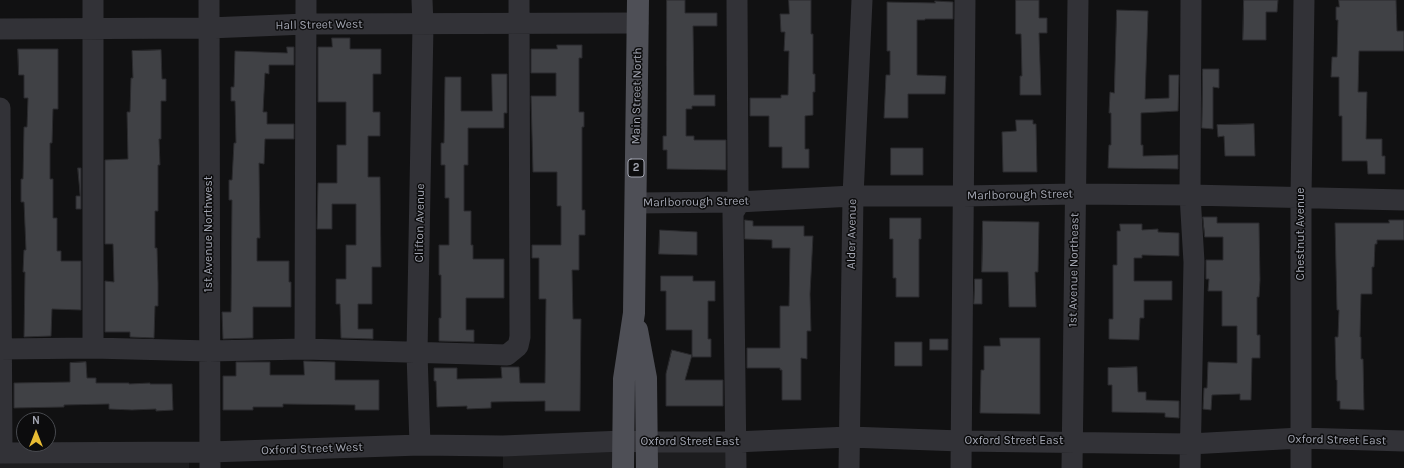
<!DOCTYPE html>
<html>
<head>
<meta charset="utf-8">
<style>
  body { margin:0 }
  #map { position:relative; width:1404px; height:468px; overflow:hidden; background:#111112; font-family:Karla,sans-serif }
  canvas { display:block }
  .north { position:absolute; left:16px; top:412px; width:40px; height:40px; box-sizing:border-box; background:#0c0c0d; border:1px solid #484a4f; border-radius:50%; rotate:0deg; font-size:11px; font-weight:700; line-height:16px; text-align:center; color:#a3a6b2 }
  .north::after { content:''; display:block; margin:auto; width:14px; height:18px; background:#e8bc33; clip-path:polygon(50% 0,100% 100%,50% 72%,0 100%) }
</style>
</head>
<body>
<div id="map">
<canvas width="1404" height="468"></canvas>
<div class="north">N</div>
</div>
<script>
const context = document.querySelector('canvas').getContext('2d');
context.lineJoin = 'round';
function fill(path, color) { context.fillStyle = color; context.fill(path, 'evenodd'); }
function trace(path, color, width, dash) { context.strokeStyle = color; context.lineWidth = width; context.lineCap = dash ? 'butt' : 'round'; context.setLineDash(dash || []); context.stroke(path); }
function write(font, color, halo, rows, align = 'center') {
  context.font = font + ' Karla,sans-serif'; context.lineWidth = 3; context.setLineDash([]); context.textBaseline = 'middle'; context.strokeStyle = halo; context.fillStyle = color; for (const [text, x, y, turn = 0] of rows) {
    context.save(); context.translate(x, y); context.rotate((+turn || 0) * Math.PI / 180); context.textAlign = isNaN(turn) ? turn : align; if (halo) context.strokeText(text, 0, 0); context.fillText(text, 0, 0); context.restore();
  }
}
const built = new Path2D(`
  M623 441V468H503V446Z
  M647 442H735L736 468H647Z
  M189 459V468H0V462Z`);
const building = new Path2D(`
  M667 0H685V13H717V26H693L694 95H715V106H692V109H686V136H694V140H726V170L667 169V150H663V136H666Z
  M789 0H811V34H813V74H815V92H813V115L805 116V149H809V168H782V147H769V116H750V98H781V95H788L789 51H784L785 32H781L780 14H789Z
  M1016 0H1039V18H1047V33H1039L1041 95H1020V76H1022L1021 34H1016Z
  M1244 0H1278L1277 12H1266V40H1243Z
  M1339 0H1396L1397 31H1404V51H1359L1358 92H1367L1366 139H1382V156H1385V174H1368L1367 161H1342V116H1339V77H1331L1332 57H1337L1338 20H1336V7H1339Z
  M935 1 953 2V19H925V20H917V75L946 76 945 94H908V118H884L886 75H890V51H887V2L935 3Z
  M1117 10 1148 11 1145 99 1169 98V75H1179L1178 111 1141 113V145H1143V156L1178 155V169L1108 168 1109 145H1111V113H1109L1110 92 1114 93Z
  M332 38H350V49H381V74H373V112H380V136H368V177H380L381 267H372V304H358V329H373V339L341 338 340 304H336V279H346V245H356V204H332V229H317L318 183H337V145H346V102H318V47H332Z
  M557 45H582V58H579V112H584V127H582V210H585V235H579V270H572L573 319H581L580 411H545V401L491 402V408L467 409V406L437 407 436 381H434V368H457V379L502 378 501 367H519L520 383H545L546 299H539V258H532V245H561V206H557V172H533L531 96H556V73H531V49H557Z
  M287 47H294V65H269V74L265 73 263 112H267V124H294V139H265L264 164 259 163 260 238H257V261H289V282H291V307H253V338L223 339 222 312H231L232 200H229V180H232L234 143H236L235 101H231V87H234L235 51 287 53Z
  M18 49H58V109H53L52 143H50V179H53V218H57V251H61V261H81V310L52 309 51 336 24 337 25 272H23L24 250H26L24 202H21V179H23L24 127H27L28 98H24V75H19Z
  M161 50 162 79H166V101H161V139H159L160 165H158V211H155V248H157L158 283V306H155L154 338 130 337V332H105V281L114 282 113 244H105V160L128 159 127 112H130L131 78H133L132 51Z
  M1203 69H1219V88L1213 87V129L1202 128Z
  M492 74H507V113H504V128H468V165H464V211H471V245H473V259H504V298H466V330H474V342L439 341V318H441V275H439V245H449V198H445V165H441V143H444L445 77H461V111H492Z
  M1016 120H1033V124H1036L1037 172H1003L1002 132 1016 131Z
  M1254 124 1255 156H1225L1224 136 1218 137 1217 125Z
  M891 148H923V175H891Z
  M78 168H81V209H76V196H80Z
  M1203 217H1217V223H1259L1260 280 1259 297H1257V335H1260V358H1252L1251 400H1240V394L1212 395 1211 410 1203 409 1204 388H1207L1208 362 1237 363V326H1222V291H1208L1209 279H1206V260H1223V237H1205Z
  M890 218H921V239H919V297H896V278H893V239H890Z
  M745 220 753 221V226H804V236H813L810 294 811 331H807V359L801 358V400H782V370H780V368H747V348H780V306H789L790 248H772V240L745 239Z
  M1389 220H1404V240H1377V244H1375L1374 267H1372V294H1361L1360 337H1361V359H1363L1364 410 1340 409V401H1337V380H1336L1335 337H1338L1339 310H1337L1335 223H1389Z
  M983 221 1039 222 1038 272H1035L1036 307H1009L1008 272H982Z
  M1120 224H1142V230L1158 229V232L1179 233V256L1142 255V258H1134V281H1172V300H1144V318H1140L1139 340 1109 339V319H1113V265H1117V231H1120Z
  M660 230 697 232V255L659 254Z
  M661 276H693V281H715V301H708V339H711V357H692V330H666V291H661Z
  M975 279H982V304H974Z
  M1000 338H1040V414L980 413 981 370H984V346H1000Z
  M930 339H948V350H930Z
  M895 342H922V366H895Z
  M672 350 692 355 685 380H723V406H666V374Z
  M304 361 335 362V380H379V410H355V405L283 404V407H253V410H223V376H236V362H270V375H304Z
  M86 362 87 378H96V383H129V384L150 383V384H172L173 410 156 411V409L132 410 109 409V404L64 405V407L14 408V383L70 382V363Z
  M1137 367 1138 392H1146V400L1179 401V418L1165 417V413L1112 412V385H1108V368Z`);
const minor = new Path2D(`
  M93 0V348
  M209 0 210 468
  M0 29 209 28 306 24 638 23
  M0 108 2 453
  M636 203 738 202 853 196H963L1075 194 1190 195 1404 200
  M0 349 93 348 209 351 305 349 507 355 518 346 520 337 519 0
  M305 349 306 0
  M420 445 417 353 423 25 422 0
  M0 453 210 452 420 445 503 446 623 441 647 442H735L849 437 961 441 1190 444 1300 438 1404 441
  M736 468 733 213 738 205V190L737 0
  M849 468 853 196 862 0
  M961 468 965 0
  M1072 468 1078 0
  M1190 468 1194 262 1190 195 1191 0
  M1301 468V197L1304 0`);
const major = new Path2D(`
  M637 330 646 378 647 468
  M623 468 624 379 634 313 638 0`);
const shields = [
  [636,168,16]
];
const shieldNames = [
  ["2",636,168]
];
const streetNames = [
  ["Hall Street West",319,25,-1],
  ["Main Street North",637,96,-89],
  ["Marlborough Street",1020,195,-1],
  ["Marlborough Street",696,202,-1],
  ["Clifton Avenue",420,223,-89],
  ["1st Avenue Northwest",209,234,-90],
  ["Alder Avenue",852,234,-89],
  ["Chestnut Avenue",1301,234,-90],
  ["1st Avenue Northeast",1074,270,-89],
  ["Oxford Street East",1337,440,1],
  ["Oxford Street East",1014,441],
  ["Oxford Street East",690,442],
  ["Oxford Street West",312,449,-2]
];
fill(built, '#1d1d1f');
fill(building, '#404145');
trace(building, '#2b2b2e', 1);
trace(minor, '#323237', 21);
trace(major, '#4e4f56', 22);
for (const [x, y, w] of shields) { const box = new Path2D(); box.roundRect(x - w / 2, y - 9, w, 18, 3); context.fillStyle = '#0c0c0d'; context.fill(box); trace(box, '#a3a6b2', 1); }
write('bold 11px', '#a3a6b2', null, shieldNames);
write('12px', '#a3a6b2', '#0c0c0d', streetNames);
</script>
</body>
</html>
